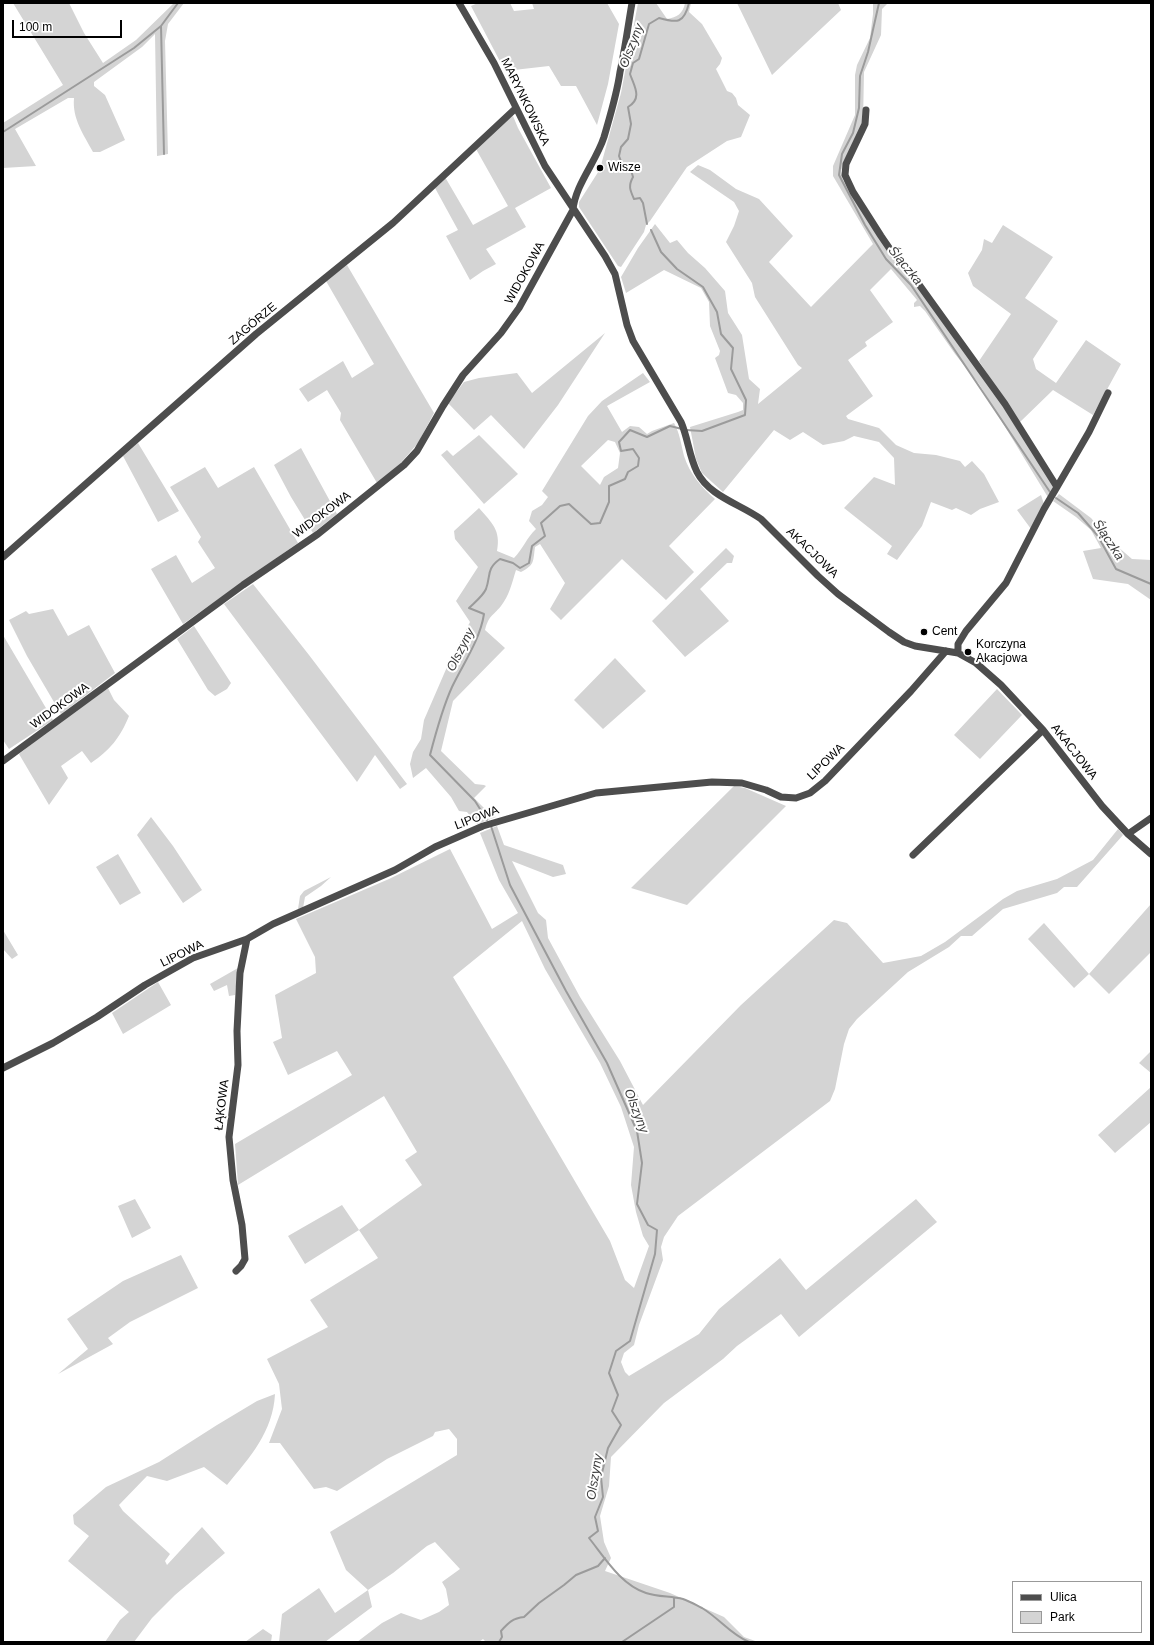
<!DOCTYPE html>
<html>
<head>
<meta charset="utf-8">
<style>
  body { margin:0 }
  #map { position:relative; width:1154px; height:1645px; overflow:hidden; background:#fff; font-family:Helvetica,sans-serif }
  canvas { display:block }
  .frame { position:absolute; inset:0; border:4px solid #000; pointer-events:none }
  .legend { position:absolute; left:1012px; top:1581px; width:130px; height:52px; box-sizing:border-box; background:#fff; border:1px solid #999; margin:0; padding:5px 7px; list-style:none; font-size:12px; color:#000 }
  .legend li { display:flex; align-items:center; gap:8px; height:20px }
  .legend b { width:20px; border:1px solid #999 }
  .scale { position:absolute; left:12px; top:20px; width:110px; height:18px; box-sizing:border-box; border:2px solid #000; border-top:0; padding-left:5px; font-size:12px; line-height:14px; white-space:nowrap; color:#000; -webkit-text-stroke:3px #fff; paint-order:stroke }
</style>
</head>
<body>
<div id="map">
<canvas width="1154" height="1645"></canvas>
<div class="frame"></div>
<ul class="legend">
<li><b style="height:5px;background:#4d4d4d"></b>Ulica</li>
<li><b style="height:11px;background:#d4d4d4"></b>Park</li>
</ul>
<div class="scale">100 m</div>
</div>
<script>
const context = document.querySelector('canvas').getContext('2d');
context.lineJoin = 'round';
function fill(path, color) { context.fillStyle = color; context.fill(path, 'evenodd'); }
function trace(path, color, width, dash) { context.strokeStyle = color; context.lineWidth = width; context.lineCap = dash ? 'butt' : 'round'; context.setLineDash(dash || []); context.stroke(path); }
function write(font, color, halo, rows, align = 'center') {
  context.font = font + ' Helvetica,sans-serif'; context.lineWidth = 4; context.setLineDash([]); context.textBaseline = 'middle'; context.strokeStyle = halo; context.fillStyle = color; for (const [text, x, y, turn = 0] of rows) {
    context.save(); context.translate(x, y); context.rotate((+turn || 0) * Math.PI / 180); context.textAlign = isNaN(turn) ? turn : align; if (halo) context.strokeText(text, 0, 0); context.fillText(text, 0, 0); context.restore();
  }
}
const green = new Path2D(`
  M13 3H69L84 33 103 63 136 40 174 3H184L168 24 165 41 168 154 157 156 155 34 142 47 94 82V86L105 95 125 140 100 152H93C84 135 72 119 74 98H68L15 129 36 166 3 168V123L63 85Z
  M478 3H510L514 11 534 9 532 3H607L619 24 608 84 597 125 576 86H561L549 66 505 71 471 6Z
  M638 3H656L667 19C677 17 683 14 685 3H691L689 12 702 24 722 58 720 64 716 69 727 91 732 93 736 98 738 105 750 115 741 137 727 141 687 167 650 221 646 225 644 232 621 267 618 266 579 207V202L602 166 601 165 621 93Z
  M737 3H838L841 10 772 75Z
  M873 3H888L882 9 881 35 864 72 863 122 845 159 841 171 843 180 852 194 992 389 1053 485V490L1049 499 979 384 955 354 925 311 920 306 914 307V303L917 300 891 269 870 290 893 322 865 342 867 346 848 360 873 396 846 416 848 419 879 428 896 445 914 453 936 455 960 461 965 467 972 461 984 474 999 502 980 509 971 515 956 508 952 510 931 502 922 526 897 560 887 554 892 546 844 508 874 477 895 485 894 458 879 442 854 436 844 441 823 445 803 432 790 440 774 430 723 492 702 473 696 459 690 427 738 412 743 410V403L736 395 728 393 715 358 719 355 720 351 710 326 709 302 701 288 664 270 626 293 621 277 638 248 655 224 670 243 677 240 688 253 705 268 725 291 728 313 742 335 749 379 760 389 758 404 802 368 798 365 755 297 752 283 726 242 734 226 739 211 734 202 690 172 698 165 710 170 736 189 759 199 793 236 769 262 811 307 873 244 833 176V166L855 115V75L857 65 870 38 873 14Z
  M513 116 518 128 551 188 515 208 526 227 486 249 496 264 483 271 470 280 446 236 458 230 435 188 445 177 473 225 508 206 476 149 503 123Z
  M1003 225 1053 257 1025 298 1058 321 1033 359 1036 369 1056 383 1086 340 1121 364 1093 415 1053 390 1019 423 979 361 1011 314 973 286 968 273 982 250 984 239 992 243Z
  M347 265 434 413 418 443 399 465 377 483 340 420 341 413 327 390 308 402 299 389 343 361 352 378 374 364 326 281Z
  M605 333 558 405 524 449 491 415 474 430 448 403 464 382 479 378 517 373 532 393Z
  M643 373 650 382 607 406 622 432 630 426 639 427 647 434 652 431 674 423C680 434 681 444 684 456 690 474 701 487 715 499L669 546 694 572 666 600 622 559 561 620 550 609 565 583 540 544 535 547C533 561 535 565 521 572L516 570C512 583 509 596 501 606 492 617 489 615 485 630L505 648 453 701 441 751 475 784 484 785 486 786 474 798 490 814 496 817 477 824 467 812 459 811 451 797 426 768 413 778 410 764 413 752 421 739 424 720 447 667 470 622 456 601 478 567 455 539 454 531 479 508C492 523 501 530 497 551L514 558C523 549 527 537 536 529L529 521 532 511 542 505 548 497 542 491 588 416 602 401ZM608 440 615 442 620 453 618 468 604 477 600 485 581 466Z
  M479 435 518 474 484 504 441 455 447 450 453 456Z
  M138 443 179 511 158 522 123 456Z
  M301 448 337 514 313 533 291 497 274 465Z
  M205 467 218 488 254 467 298 543 183 624 151 569 176 555 192 583 215 568 198 542 201 537 170 487Z
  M1059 494 1091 518 1110 540 1132 559 1151 560V600L1128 584 1093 579 1083 551 1101 548 1091 530 1076 517 1053 501Z
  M1041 495 1044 504 1031 529 1017 510Z
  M726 548 734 556 732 563H727L700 589 729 621 685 657 652 621Z
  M253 584 309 655 407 784 400 789 375 755 357 782 224 604Z
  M53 609 68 636 89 625 115 673 61 714 27 656 9 620 26 611 29 614Z
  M194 626 231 683 227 689 215 696 208 690 177 639Z
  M3 635 53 720 9 749 3 740Z
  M615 658 646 691 603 729 574 700Z
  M108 688 114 700 129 716C120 738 110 750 91 763L82 751 61 766 68 778 49 805 19 754 44 734Z
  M997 689 1022 715 980 759 954 735Z
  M734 786 745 788 786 806 687 905 631 888Z
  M151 817 173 846 202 890 183 903 137 835Z
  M497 826 504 845 563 865 566 874 553 877 512 861 538 913 546 920 548 938 580 997 620 1061 643 1105 741 1005 834 920 847 923 883 963 921 956 945 942 1003 899 1017 891 1057 879 1093 860 1118 829 1123 835 1077 887H1064L1057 893 1003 909 972 936H961L949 947 908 972 857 1019 849 1029 844 1044 835 1089 830 1101 678 1216 664 1237 661 1247 663 1260 639 1325 634 1345 624 1353 621 1362 625 1372 629 1376 699 1334 719 1309 780 1258 806 1290 916 1199 937 1222 799 1337 781 1314 737 1346 723 1359 664 1403 611 1457 609 1486 600 1516 604 1542 611 1558 605 1571 670 1593 724 1617 744 1637 758 1642H486L483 1639 479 1642H357L382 1623 401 1613 421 1620 439 1612 449 1605 446 1589 442 1582 460 1569 435 1542 427 1546 393 1573 368 1590 372 1607 325 1642H279L282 1614 319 1588 335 1613 368 1590 346 1570 330 1532 457 1455V1439L449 1429 435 1432 433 1436 387 1459 337 1491 326 1487 314 1489 280 1443H269L282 1409 279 1384 267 1359 328 1327 310 1300 378 1258 359 1230 305 1264 288 1236 342 1205 359 1230 422 1185 405 1160 417 1152 384 1096 238 1185 235 1144 352 1075 337 1051 288 1075 273 1042 282 1038 275 995 316 973 315 957 296 919 389 879 450 849 492 929 518 913 499 880 480 833ZM522 921 545 969 600 1063 621 1107 634 1147 631 1185 636 1212 643 1236 649 1246 634 1288 625 1280 610 1241 509 1069 453 977Z
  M118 854 141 893 120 905 96 867Z
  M331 877 321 886 305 897 303 908 298 909 300 896 304 891Z
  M1151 904V952L1109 994 1089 974 1074 988 1028 939 1044 923 1089 974Z
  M3 930 18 955 12 959 3 949Z
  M238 968 235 995 229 996 227 985 214 991 210 984Z
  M158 982 171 1005 123 1034 112 1013Z
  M1151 1051V1073L1139 1063Z
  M1151 1087V1122L1115 1153 1098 1135Z
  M135 1199 151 1228 132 1238 118 1206Z
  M181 1255 198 1288 130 1322 108 1338 113 1344 58 1374 88 1349 67 1319 123 1281Z
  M275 1394C273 1432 250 1457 227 1485L204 1467 167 1481 147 1476 119 1505 123 1511 170 1554 165 1561 167 1565 202 1527 225 1553 175 1595 152 1618 134 1642H105L120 1620 129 1612 68 1561 89 1536 74 1524 73 1515 106 1487 159 1462 217 1425 257 1401Z
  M263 1629 272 1635 271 1642H245Z`);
const stream = new Path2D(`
  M879 3 868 52 860 76 859 108 853 133 842 154 839 175 865 225 886 259 911 285 1050 492
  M3 132 134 48 161 26
  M164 154 161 26 178 3
  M647 224 643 203 640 198 634 199C630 190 628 186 633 177L631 170 622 164 619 156 621 147 628 139 631 124 628 107C643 98 634 86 630 74L633 63 639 59 649 24 659 18C677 23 684 24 689 3
  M651 230 661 252 677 269 703 287 717 312 721 334 733 348 731 369 746 400 745 415 702 431 686 430
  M1056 498 1078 513 1098 536 1116 569 1151 584
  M487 820 475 801 430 755C436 732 442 709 452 687 463 664 480 640 484 614L469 608C474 603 483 596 486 589 491 575 486 569 500 559L513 563 520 568 529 563 532 546 545 536 541 523 560 506 569 504 591 524 600 523 609 502V486L625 479 628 472 638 466 639 458 633 449 621 451 619 442 630 430 647 437 670 426 682 429
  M491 826 510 885 566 991 607 1063 637 1131 642 1163 637 1204 648 1225 657 1230 655 1254 630 1341 616 1351 609 1373 618 1395 612 1411 621 1425 608 1448 601 1477 603 1497 595 1517 598 1531 589 1538C605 1558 621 1585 646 1593 658 1597 671 1596 683 1599 689 1601 696 1605 702 1608 719 1618 731 1635 749 1642
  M499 1642 502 1637 501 1631C508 1623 513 1618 524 1617L539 1603 564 1585 576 1575 598 1566 605 1558
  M622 1642 674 1607V1598`);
const minor = new Path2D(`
  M459 3 494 63 545 166 605 256 615 274 627 325 633 341 681 422C688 438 689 456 697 472 709 496 740 504 761 519L818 576 838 594 889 632 904 642 915 646 958 653 976 663 1001 685 1043 730 1102 806 1128 834 1151 854
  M866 110 865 124 846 164 845 175 853 192 881 236 894 255 910 272 1005 404 1057 487 1044 509 1006 583 966 631 958 644V653
  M1057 487 1089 432 1108 393
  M3 557 256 334 393 223 516 108
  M3 761 243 585 318 534 404 465 417 451 443 406 463 375 501 333 519 308 573 210C575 185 596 162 604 137 610 116 617 94 620 72 625 49 628 26 632 3
  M1128 834 1151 818
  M913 855 1043 730
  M3 1068 53 1043 97 1017 145 985 193 958 247 939 273 924 395 870 435 847 483 826 596 793 712 782 742 783 766 790 781 797 796 798 810 793 825 781 911 691 946 651
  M236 1271 241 1266 245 1259 242 1225 233 1180 229 1137 238 1065 237 1031 240 973 247 939`);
const markers = [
  [600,168,4,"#000"],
  [924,632,4,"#000"],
  [968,652,4,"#000"]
];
const streetNames = [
  ["MARYNKOWSKA",525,102,64],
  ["WIDOKOWA",525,273,-61],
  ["ZAGÓRZE",253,324,-40],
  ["WIDOKOWA",322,515,-37],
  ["AKACJOWA",812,553,44],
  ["WIDOKOWA",60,706,-36],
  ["AKACJOWA",1074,752,52],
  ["LIPOWA",826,762,-44],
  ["LIPOWA",477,818,-21],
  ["LIPOWA",182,954,-26],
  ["ŁĄKOWA",222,1105,-83]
];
const poiNames = [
  ["Wisze",608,168],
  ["Cent",932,632],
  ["Korczyna",976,645],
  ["Akacjowa",976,659]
];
const waterNames = [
  ["Olszyny",632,46,-69],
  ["Ślączka",905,266,51],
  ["Ślączka",1108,540,57],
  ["Olszyny",461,650,-63],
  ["Olszyny",636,1111,69],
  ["Olszyny",595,1477,-81]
];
fill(green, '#d4d4d4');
trace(stream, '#9b9b9b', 2);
trace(minor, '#4d4d4d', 7);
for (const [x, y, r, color] of markers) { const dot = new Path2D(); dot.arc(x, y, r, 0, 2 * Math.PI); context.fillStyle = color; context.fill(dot); trace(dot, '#fff', 1.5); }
write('12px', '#000', '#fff', streetNames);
write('12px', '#000', '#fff', poiNames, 'left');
write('italic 13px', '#3c3c3c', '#fff', waterNames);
</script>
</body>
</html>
